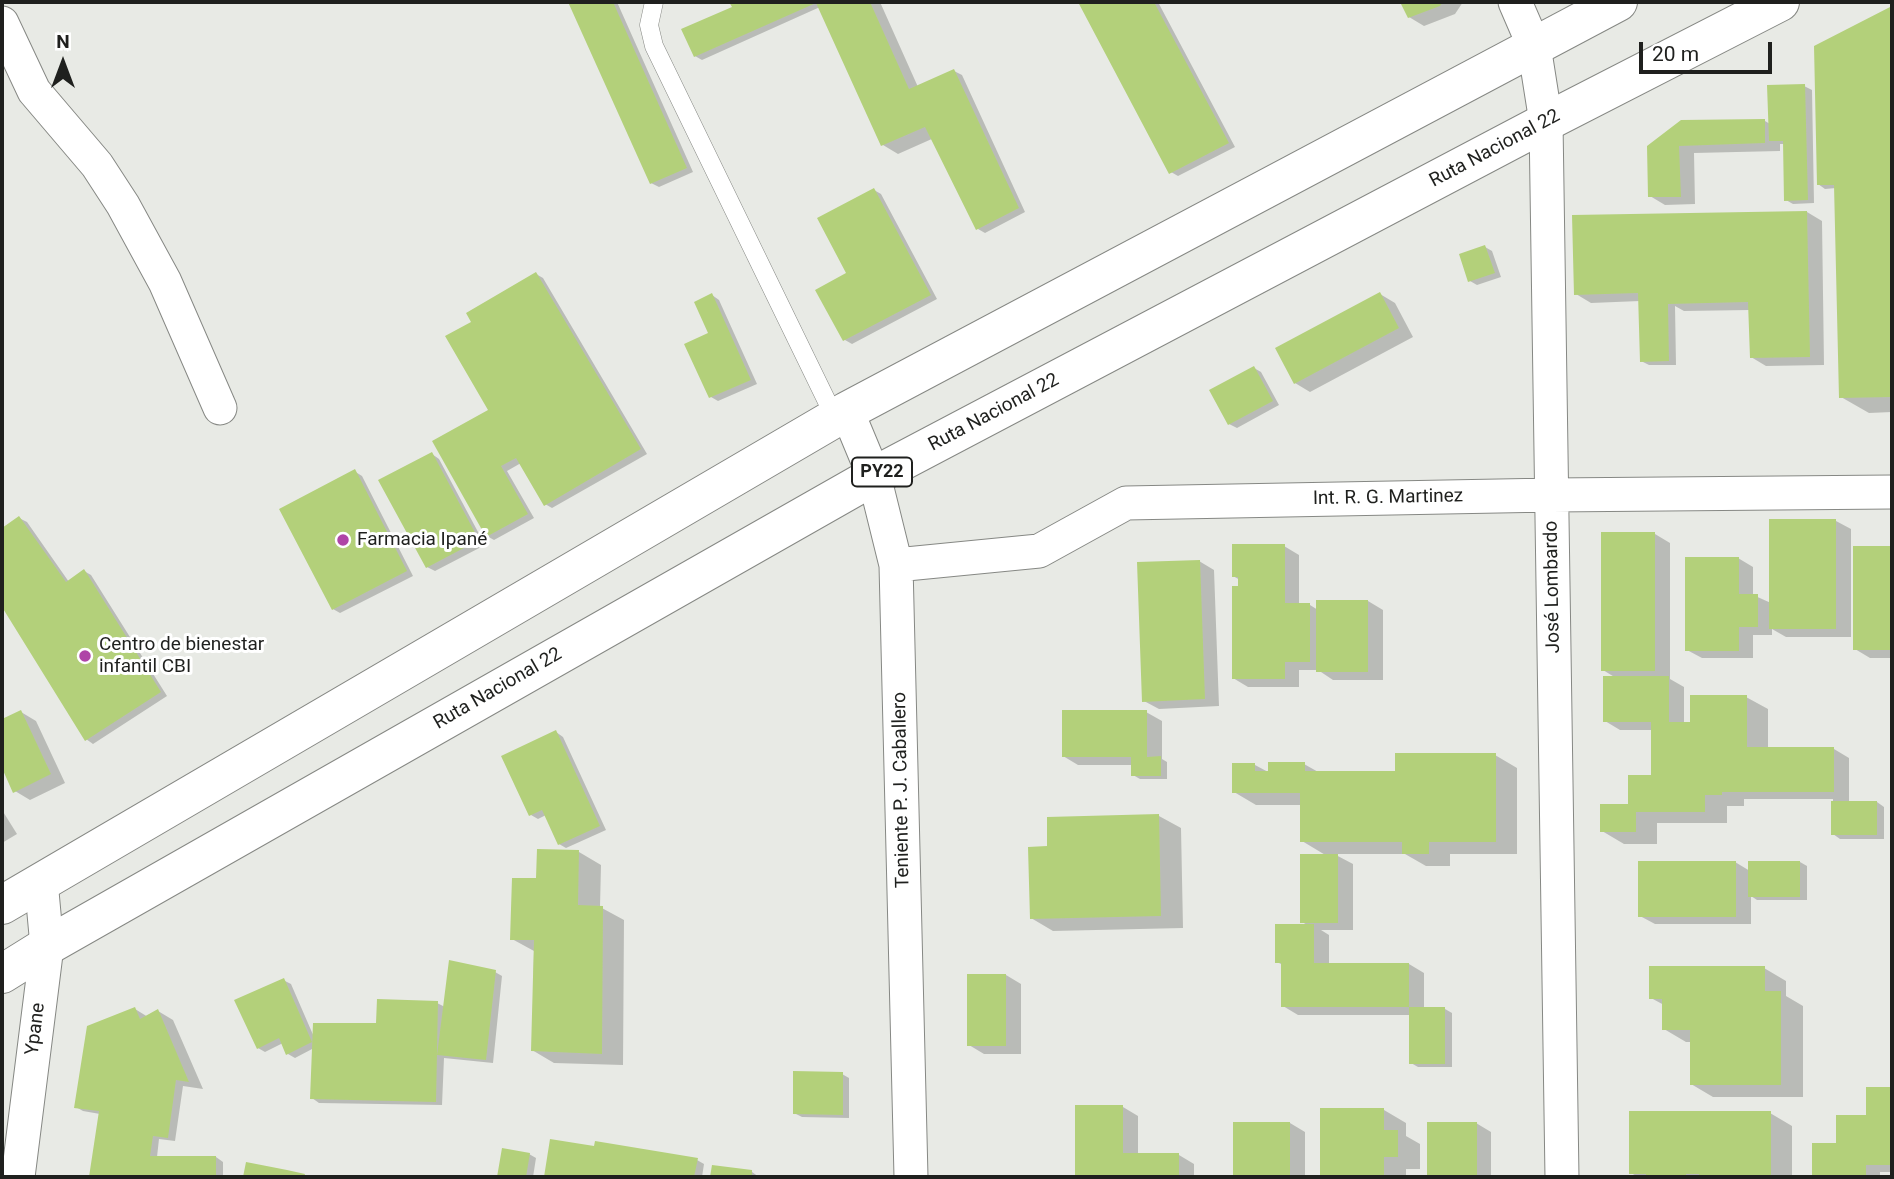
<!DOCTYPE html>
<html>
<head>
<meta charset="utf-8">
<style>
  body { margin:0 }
  #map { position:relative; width:1894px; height:1179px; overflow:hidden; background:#e8eae5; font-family:Roboto,sans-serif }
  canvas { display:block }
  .frame { position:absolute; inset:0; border:4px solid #1f201e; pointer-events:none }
  .north { position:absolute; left:28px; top:28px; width:70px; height:70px; -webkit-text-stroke:5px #fff; paint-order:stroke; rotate:0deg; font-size:19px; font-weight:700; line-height:28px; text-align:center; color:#1f201e }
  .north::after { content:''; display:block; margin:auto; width:24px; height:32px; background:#1f201e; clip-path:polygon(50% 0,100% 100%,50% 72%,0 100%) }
  .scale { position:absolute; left:1639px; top:42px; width:133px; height:32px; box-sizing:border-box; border:4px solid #1f201e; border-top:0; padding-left:9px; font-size:21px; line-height:24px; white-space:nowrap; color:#1f201e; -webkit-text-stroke:5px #fff; paint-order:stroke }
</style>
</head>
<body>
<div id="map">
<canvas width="1894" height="1179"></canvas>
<div class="frame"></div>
<div class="north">N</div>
<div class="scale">20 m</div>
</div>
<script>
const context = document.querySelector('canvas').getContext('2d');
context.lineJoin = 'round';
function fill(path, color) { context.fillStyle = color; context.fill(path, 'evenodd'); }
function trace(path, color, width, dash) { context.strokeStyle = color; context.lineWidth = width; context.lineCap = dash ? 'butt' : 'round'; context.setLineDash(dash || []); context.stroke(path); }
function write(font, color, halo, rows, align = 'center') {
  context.font = font + ' Roboto,sans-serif'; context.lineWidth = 6; context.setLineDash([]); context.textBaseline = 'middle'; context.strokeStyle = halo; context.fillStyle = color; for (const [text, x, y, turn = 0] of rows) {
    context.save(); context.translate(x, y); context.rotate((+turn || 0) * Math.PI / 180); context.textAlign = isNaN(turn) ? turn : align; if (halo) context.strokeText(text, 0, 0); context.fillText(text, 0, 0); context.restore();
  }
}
const shadow = new Path2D(`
  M570 2H617L693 172 659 187 651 183Z
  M734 2H880L918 87 954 71 962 75 1025 212 985 233 978 229 934 138 898 154 883 145 820 7 702 60 695 56 734 8 732 3Z
  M1080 2H1158L1235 147 1178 176 1171 172Z
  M1402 2H1463L1455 14 1424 26 1409 17Z
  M1892 8V412L1869 413 1841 397 1836 188 1825 189 1818 184 1816 47Z
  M1804 86 1812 90 1814 203 1793 204 1786 200 1785 144H1780V151L1694 153 1695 204 1665 205 1650 196 1648 147 1765 121 1770 124Z
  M874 190 881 194 937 299 852 344 845 340 818 290 848 274Z
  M1807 212 1822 221 1824 365 1766 366 1751 357 1750 310 1684 311 1675 306 1676 365H1649L1641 361 1640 301 1591 303 1576 294Z
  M1485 247 1492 251 1501 277 1477 285 1470 281Z
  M536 274 543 278 647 454 552 508 545 504 521 463 507 471 534 518 494 540 487 536 490 410 473 322Z
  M1380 294 1395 303 1413 337 1310 392 1295 383Z
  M712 295 719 300 757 384 718 401 711 397Z
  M1254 368 1261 372 1279 405 1237 428 1229 424Z
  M432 454 439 459 485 545 435 571 427 567 381 481Z
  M354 471 362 476 413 576 340 613 333 609Z
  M19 518 27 522 69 582 84 571 91 575 167 696 93 744 86 739 2 604V530Z
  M1836 521 1851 529V637H1786L1772 629V635H1753V658H1702L1687 650 1738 558 1753 567V595L1771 603Z
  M1655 534 1670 543V679L1684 687V724H1692L1746 697 1768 709V749H1834L1849 758V802H1877L1884 807V839H1840L1833 834V799H1744V806H1727V823H1657V844H1624L1602 831 1630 805 1653 777V730H1620L1605 721 1616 678 1603 670Z
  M1284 546 1299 555V605H1310L1318 610 1368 601 1383 610V680H1333L1318 670H1299V687H1248L1233 678 1240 587V580L1233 576Z
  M1855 548H1892V658H1870L1855 649Z
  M1199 561 1214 570 1219 706 1159 709 1144 701Z
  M21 712 36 721 65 783 30 800 15 791 2 764V721Z
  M1146 712 1162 721V759L1167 762V779H1140L1133 775V765H1078L1063 756Z
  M556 732 563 737 606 830 566 848 559 844 546 815 538 819 531 815Z
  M1495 755 1517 768V854H1450V866H1426L1405 854H1334L1353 864V930H1321L1329 935V964H1409L1424 973V1009H1445L1452 1013V1067H1418L1411 1063V1015H1298L1283 1006V965L1277 962 1309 926 1302 922 1327 856 1302 841V805H1256L1234 792 1255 765 1270 773 1304 764 1320 773H1397Z
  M2 810 17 834 2 843Z
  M1159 816 1181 828 1183 928 1053 931 1031 918 1049 847Z
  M579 852 601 865 600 907 624 920 623 1065 554 1063 532 1050 534 951 512 939 538 880Z
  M1735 862 1750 871 1800 862 1807 866V900H1757L1751 896V924H1655L1640 916Z
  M1764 968 1786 981V996L1803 1006V1097H1713L1691 1084V1042H1686L1664 1029V1005L1651 998Z
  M495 972 502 976 493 1063 444 1058 442 1105 319 1103 312 1098 314 1048 295 1058 288 1054 283 1043 265 1052 258 1048 283 980 291 984 314 1037 378 1024 437 1003 445 1007Z
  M1006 975 1021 984V1054H984L969 1045Z
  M135 1009 148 1017 158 1011 173 1020 203 1089 183 1086 175 1141 159 1139 157 1157H216L223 1162V1177H91L100 1114 83 1111 76 1107Z
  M842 1074 849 1078V1118L802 1117 794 1113Z
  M1867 1089H1892V1172H1880V1177H1814V1145H1838L1867 1117Z
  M1077 1107H1123L1138 1116V1155H1179L1194 1164V1177H1077Z
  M1322 1110H1384L1406 1123V1136L1420 1144V1169H1406V1177H1322Z
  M1770 1113 1792 1126V1177H1638L1631 1173Z
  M1235 1123H1290L1305 1132V1177H1235Z
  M1429 1123H1476L1491 1132V1177H1429Z
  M552 1141 697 1160 704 1164 702 1177H545Z
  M503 1150 529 1154 536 1158 533 1177H499Z
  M714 1167 752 1172 759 1177H712Z`);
const building = new Path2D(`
  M568 2H613L687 168 650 184Z
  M729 2H870L909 89 954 69 1019 208 976 230 925 127 881 146 816 3 694 57 681 29 732 7Z
  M1078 2H1154L1229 143 1169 174Z
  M1400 2H1443L1440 6 1408 18Z
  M1892 6V397L1839 398 1834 185H1817L1814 46Z
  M1805 84 1808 200 1784 201 1783 141H1769L1767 85Z
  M1765 119V143L1679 146 1681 197H1648L1647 146 1681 120Z
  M874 188 931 295 843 341 815 290 846 273 817 218Z
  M1807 211 1810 357 1750 358 1748 302 1668 304 1669 361 1640 362 1638 293 1574 295 1572 215Z
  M1485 245 1495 273 1468 282 1459 254Z
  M536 272 641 449 544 506 516 458 501 466 528 514 486 537 432 441 488 410 445 336 471 322 466 313Z
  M1380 292 1399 328 1294 384 1275 348Z
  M712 293 751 380 709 398 684 344 708 333 694 302Z
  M1254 366 1273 401 1228 425 1209 390Z
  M432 452 479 540 426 568 378 480Z
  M355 469 407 571 332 610 279 509Z
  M19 516 66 582 84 569 161 692 85 741 2 607V528Z
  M1769 519H1836V629H1769Z
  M1601 532H1655V671H1601Z
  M1232 544H1285V603H1310V662H1285V679H1232V586H1238V577H1232Z
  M1853 546H1892V650H1853Z
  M1685 557H1739V594H1758V627H1739V651H1685Z
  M1200 560 1205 699 1142 702 1137 562Z
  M1316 600H1368V672H1316Z
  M1603 676H1669V722H1690V695H1747V747H1834V792H1722V795H1705V812H1636V832H1600V804H1628V775H1651V722H1603Z
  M21 710 51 774 13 793 2 768V719Z
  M1062 710H1147V757L1161 756V776H1131V757H1062Z
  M556 730 600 826 558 845 542 810 529 816 501 756Z
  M1395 753H1496V842H1429V854H1402V842H1300V793H1232V763H1255V771H1268V762H1305V771H1395Z
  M1831 801H1877V835H1831Z
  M1159 814 1161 916 1030 919 1028 847 1047 846V817Z
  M537 849 579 850 578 905 603 906 602 1054 531 1051 534 940H510L512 878H536Z
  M1300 854H1338V923H1300Z
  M1638 861H1736V917H1638Z
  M1748 861H1800V897H1748Z
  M1275 924H1314V963H1409V1007H1281V963H1275Z
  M449 960 496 970 486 1060 437 1055Z
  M1649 966H1765V991H1781V1085H1690V1030H1662V999H1649Z
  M967 974H1006V1046H967Z
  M284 978 312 1042 286 1055 279 1038 257 1049 234 1000Z
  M377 999 438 1001 436 1102 310 1099 313 1023H376Z
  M135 1007 140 1019 158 1009 189 1082 176 1080 168 1138 153 1136 150 1156H216V1177H89L99 1111 74 1108 87 1026Z
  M1409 1007H1445V1064H1409Z
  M793 1071 843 1072V1115L793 1114Z
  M1866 1087H1892V1165H1866V1177H1812V1143H1836V1115H1866Z
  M1075 1105H1123V1153H1179V1177H1075Z
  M1320 1108H1384V1130H1398V1157H1384V1177H1320Z
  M1629 1111H1771V1177H1699V1174H1686V1177H1646V1174H1629Z
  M1233 1122H1290V1177H1233Z
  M1427 1122H1477V1177H1427Z
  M550 1139 594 1146 595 1141 698 1158 694 1177H544Z
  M502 1148 530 1153 526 1177H497Z
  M246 1162 287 1170 305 1174 304 1177H243Z
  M712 1165 752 1170V1177H710Z`);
const service = new Path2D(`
  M654 2 649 25 654 46 835 418`);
const minor = new Path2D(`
  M1515 2 1534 46 1546 122 1562 1177
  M2 23 34 91 97 165 123 205 165 282 220 408
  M847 411 874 476 896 565 911 1177
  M896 565 1039 551 1126 503 1552 495 1892 492
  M18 1177 47 946 41 881`);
const trunk = new Path2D(`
  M2 905 847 411 1618 2
  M2 974 47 946 874 476 1546 122 1780 2`);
const markers = [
  [343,540,7,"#af45a7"],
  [85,656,7,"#af45a7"]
];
const shields = [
  [882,472,60]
];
const shieldNames = [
  ["PY22",882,472]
];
const streetNames = [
  ["Ruta Nacional 22",1495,149,-28],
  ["Ruta Nacional 22",994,413,-28],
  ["Int. R. G. Martinez",1388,498,-1],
  ["José Lombardo",1553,587,-91],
  ["Ruta Nacional 22",498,689,-30],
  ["Teniente P. J. Caballero",902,790,-91],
  ["Ypane",36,1029,-83]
];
const poiNames = [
  ["Farmacia Ipané",357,540],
  ["Centro de bienestar",99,645],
  ["infantil CBI",99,667]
];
fill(shadow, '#0003');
fill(building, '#b3d07a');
trace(service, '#868884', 19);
trace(minor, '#868884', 35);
trace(trunk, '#868884', 40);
trace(service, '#fff', 18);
trace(minor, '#fff', 33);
trace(trunk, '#fff', 38);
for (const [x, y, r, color] of markers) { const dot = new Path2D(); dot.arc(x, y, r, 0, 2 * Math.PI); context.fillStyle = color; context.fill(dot); trace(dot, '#fff', 2.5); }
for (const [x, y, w] of shields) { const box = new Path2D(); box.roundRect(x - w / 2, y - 14.5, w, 29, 5); context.fillStyle = '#fff'; context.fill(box); trace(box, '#1f201e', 2); }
write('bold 18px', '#1f201e', null, shieldNames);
write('19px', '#1f201e', '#fff', streetNames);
write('19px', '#1f201e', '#fff', poiNames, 'left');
</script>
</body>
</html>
